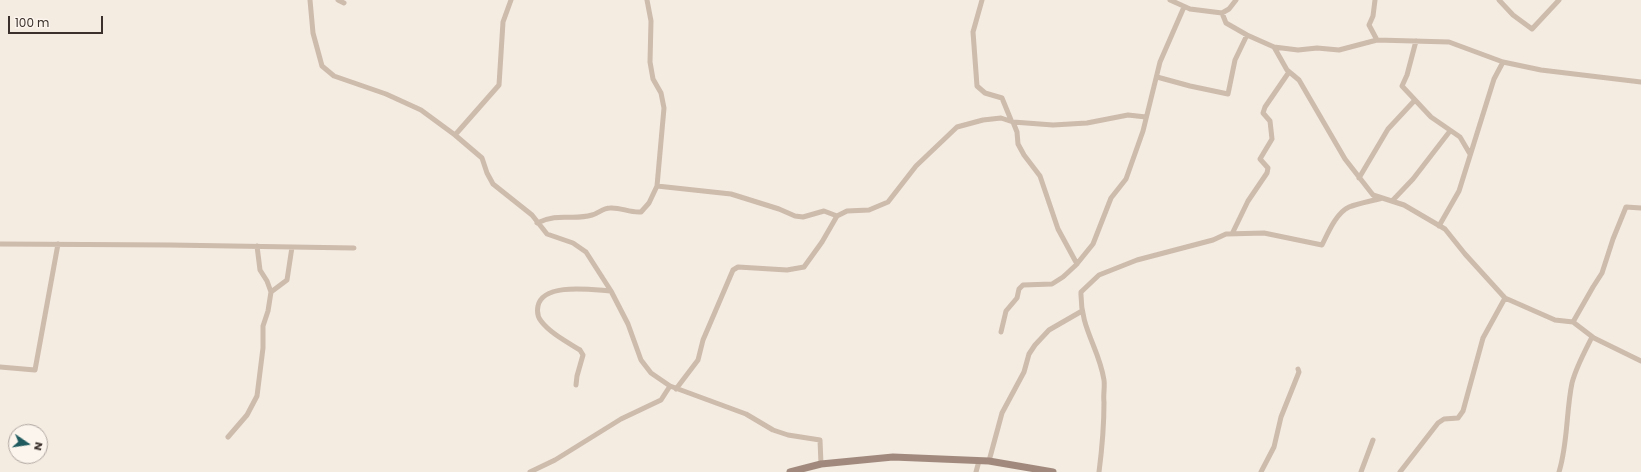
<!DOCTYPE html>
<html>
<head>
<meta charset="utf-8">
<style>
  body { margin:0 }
  #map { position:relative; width:1641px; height:472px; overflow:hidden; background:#f4ebe1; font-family:Poppins,sans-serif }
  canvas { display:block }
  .north { position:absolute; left:8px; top:424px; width:40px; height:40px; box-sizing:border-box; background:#fbf5ee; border:1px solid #aea6a0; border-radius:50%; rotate:103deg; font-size:11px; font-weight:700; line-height:16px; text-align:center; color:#3b302b }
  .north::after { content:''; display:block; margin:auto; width:14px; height:18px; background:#1f5a5e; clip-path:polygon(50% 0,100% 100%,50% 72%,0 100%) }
  .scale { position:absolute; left:8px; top:16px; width:95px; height:18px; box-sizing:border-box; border:2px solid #3b302b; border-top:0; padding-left:5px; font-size:12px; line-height:14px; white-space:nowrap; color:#3b302b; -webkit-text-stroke:3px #fbf5ee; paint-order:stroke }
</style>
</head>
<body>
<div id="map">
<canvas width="1641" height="472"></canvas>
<div class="north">N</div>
<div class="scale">100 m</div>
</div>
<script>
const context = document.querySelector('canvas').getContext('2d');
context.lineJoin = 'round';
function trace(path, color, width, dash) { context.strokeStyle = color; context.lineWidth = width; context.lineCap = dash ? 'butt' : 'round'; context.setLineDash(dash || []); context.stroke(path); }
const street = new Path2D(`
  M310 0 313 33 322 66 334 76 386 94 421 110 455 135 482 158 487 173 493 184 532 215 547 234 573 243 586 252 611 291
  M338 0 344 3
  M982 0 973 32 977 86 985 93 1002 98 1011 120
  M1170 0 1190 9 1222 13
  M1236 0 1229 9 1222 13 1226 23 1247 35 1274 47 1298 50 1317 48 1339 50 1377 40 1449 42 1503 62 1541 70 1641 82
  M1375 0 1373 16 1369 25 1377 40
  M1499 0 1513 15 1532 29 1559 0
  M1416 41 1407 75 1402 86 1431 117 1460 137 1470 154
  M1274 47 1287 70 1299 80 1345 159 1373 195 1404 205 1445 229 1465 254 1505 298
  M1157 77 1190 86 1228 94 1235 60 1247 35
  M1013 122 1017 132 1018 144 1024 155 1040 176 1058 229 1077 264
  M455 135 499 85 503 22 511 0
  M1359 178 1388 129 1415 100
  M657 186 731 194 779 209 795 216 803 217 824 211 837 216
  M1393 200 1413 179 1450 131
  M537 223C559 212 572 221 592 215 599 213 603 208 610 208 620 207 630 213 641 212L649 203 657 186 664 108 661 93 653 79 650 62 651 21 647 0
  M1439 226 1459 191 1494 79 1503 62
  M1232 234 1248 201 1267 173 1268 168 1260 159 1272 139 1270 121 1263 113 1265 107 1289 72
  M0 244 170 245 354 248
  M257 246 260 270 267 281 271 292
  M1573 322 1593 287 1602 273 1613 239 1626 207 1641 208
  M1001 332 1006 311 1017 298 1019 289 1023 285 1052 284 1063 277 1076 265 1093 244 1111 198 1126 179 1143 131 1160 62 1184 7
  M0 367 35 370 58 244
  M576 385 577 376 583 355 580 350C567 342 550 333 541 321 537 316 537 311 538 306 543 282 593 290 611 291L628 324 641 360 651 373 670 386 746 414 773 430 788 435 820 440 821 464
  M676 389 698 360 703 340 733 270 738 267 787 270 804 267 822 242 837 216 847 211 869 210 888 202 916 166 957 127 983 120 1001 118 1013 122 1053 125 1087 123 1128 115 1146 117
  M228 437 247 415 257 396 263 348V326L268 311 271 292 287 280 292 247
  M989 461 1002 413 1024 372 1029 354 1035 345 1049 330 1082 311
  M530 472 555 460 621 419 661 400 670 386
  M976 472 979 461
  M1099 472C1102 449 1104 425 1104 402 1103 395 1105 387 1104 380 1099 348 1080 328 1081 292L1099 275 1137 260 1213 240 1226 234 1264 233 1322 245C1328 233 1336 213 1349 207 1359 203 1372 201 1382 198
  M1261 472 1274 447 1281 417 1299 372 1298 369
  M1361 472 1373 440
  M1400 472 1438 423 1444 419 1458 418 1463 411 1483 338 1505 298 1555 320 1573 322 1594 338 1641 361
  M1559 472C1568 443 1566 412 1572 383 1576 367 1585 351 1592 337`);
const secondary = new Path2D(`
  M790 472 821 464 893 457 989 461 1053 472`);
trace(street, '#cdbbac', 5);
trace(secondary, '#a18a7d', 7);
</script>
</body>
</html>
